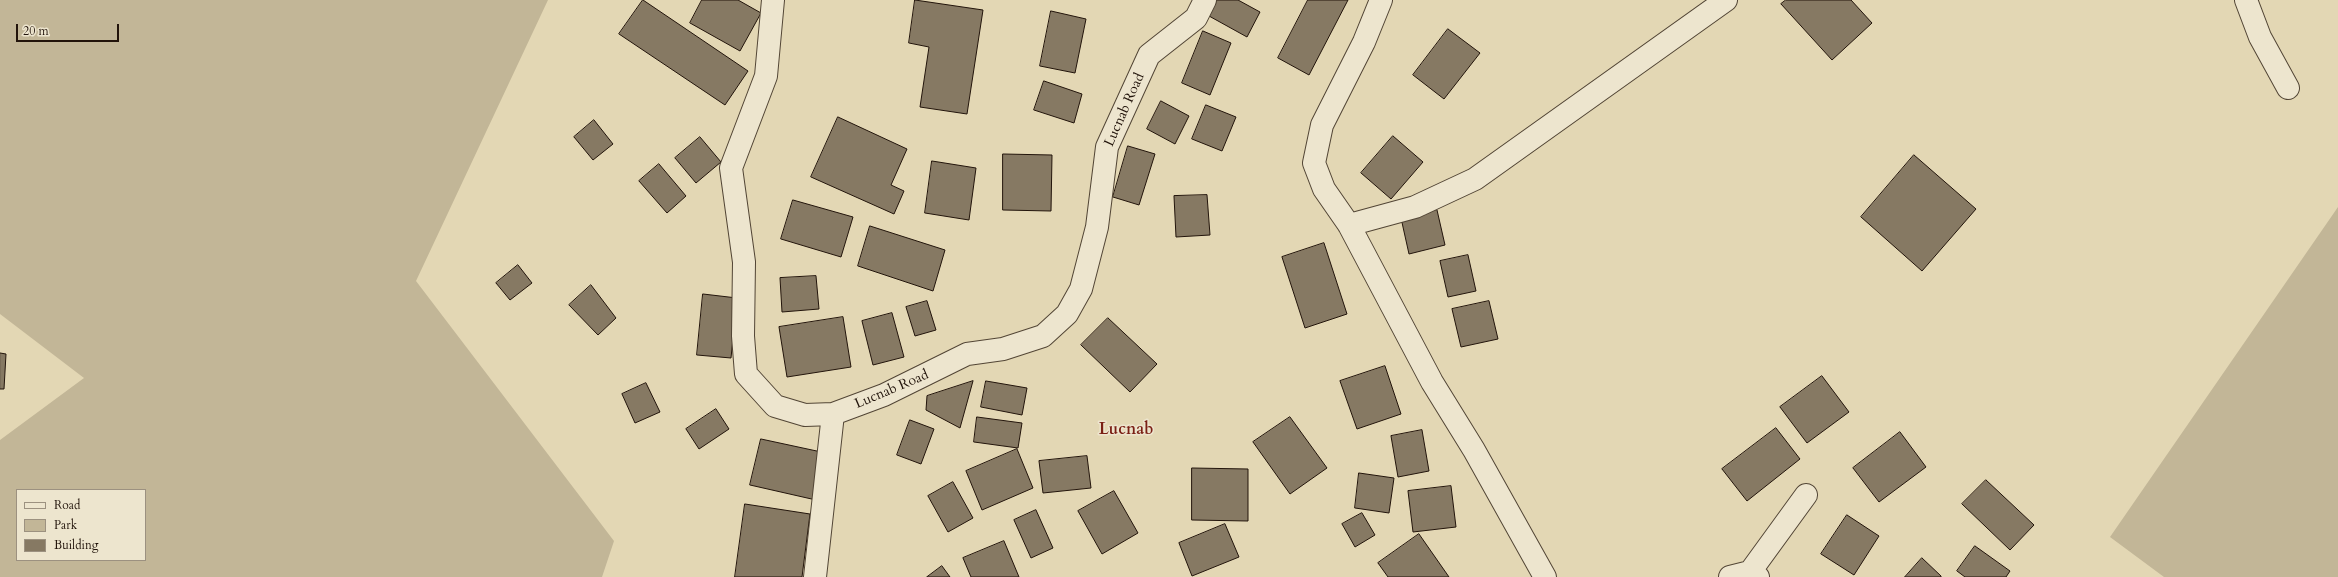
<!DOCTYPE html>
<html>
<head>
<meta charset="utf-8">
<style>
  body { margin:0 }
  #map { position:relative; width:2338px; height:577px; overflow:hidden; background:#e3d7b4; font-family:Cardo,serif }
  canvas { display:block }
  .legend { position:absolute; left:16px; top:489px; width:130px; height:72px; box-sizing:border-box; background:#ede5ce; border:1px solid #9c9180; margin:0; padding:5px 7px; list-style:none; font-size:12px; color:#22140b }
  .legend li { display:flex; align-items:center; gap:8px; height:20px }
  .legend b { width:20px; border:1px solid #9c9180 }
  .scale { position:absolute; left:16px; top:24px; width:103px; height:18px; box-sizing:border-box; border:2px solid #22140b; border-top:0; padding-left:5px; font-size:12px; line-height:14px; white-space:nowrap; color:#22140b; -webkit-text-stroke:3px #ede5ce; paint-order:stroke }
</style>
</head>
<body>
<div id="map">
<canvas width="2338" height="577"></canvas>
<ul class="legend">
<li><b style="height:5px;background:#ede5ce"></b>Road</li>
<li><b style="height:11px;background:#c2b697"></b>Park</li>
<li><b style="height:11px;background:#867963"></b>Building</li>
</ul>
<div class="scale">20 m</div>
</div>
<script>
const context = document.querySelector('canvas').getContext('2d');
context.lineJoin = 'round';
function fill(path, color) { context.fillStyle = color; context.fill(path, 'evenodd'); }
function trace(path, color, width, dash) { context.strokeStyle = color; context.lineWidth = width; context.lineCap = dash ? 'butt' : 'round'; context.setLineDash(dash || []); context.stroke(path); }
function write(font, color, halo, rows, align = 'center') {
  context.font = font + ' Cardo,serif'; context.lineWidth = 3; context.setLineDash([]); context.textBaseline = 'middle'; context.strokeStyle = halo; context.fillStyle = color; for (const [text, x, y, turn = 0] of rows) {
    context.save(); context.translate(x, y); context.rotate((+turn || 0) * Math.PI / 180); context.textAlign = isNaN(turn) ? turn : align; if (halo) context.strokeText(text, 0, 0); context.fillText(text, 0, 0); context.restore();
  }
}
const green = new Path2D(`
  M0 0H548L416 281 614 541 602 577H0V440L84 378 0 314ZM17 490H145V560H17Z
  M2338 207V577H2164L2110 537Z`);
const building = new Path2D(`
  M643 0 748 71 725 105 619 34Z
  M702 0H738L761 13 740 51 690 23Z
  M915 0 983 10 967 114 920 107 929 47 909 43Z
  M1217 0H1238L1260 12 1247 37 1209 16Z
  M1308 0H1348L1309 75 1278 58Z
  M1786 0H1851L1872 23 1832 60 1781 4Z
  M1051 11 1086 19 1075 73 1040 66Z
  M1448 29 1480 53 1444 99 1413 75Z
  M1203 31 1231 43 1210 95 1182 83Z
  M1044 81 1082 94 1074 123 1034 110Z
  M1161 101 1189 116 1175 144 1147 129Z
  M1206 105 1236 117 1222 151 1192 139Z
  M838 117 907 149 891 185 904 191 894 214 811 177Z
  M594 120 613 144 593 160 574 137Z
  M1393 136 1423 162 1391 199 1361 173Z
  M700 137 721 162 696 183 675 158Z
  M1128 146 1155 154 1139 205 1113 197Z
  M1003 154 1052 155 1051 211 1003 210Z
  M1914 155 1976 209 1922 271 1861 217Z
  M932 161 976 168 969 220 925 213Z
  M659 164 686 196 667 213 639 181Z
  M1207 195 1210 235 1176 237 1174 196Z
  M793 200 853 217 841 257 781 239Z
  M1437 210 1445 245 1409 254 1401 218Z
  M870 226 945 250 933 291 858 266Z
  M1324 243 1347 314 1305 328 1282 257Z
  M1468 255 1476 291 1448 297 1440 261Z
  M518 265 532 283 510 300 496 283Z
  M816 276 819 309 782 312 780 278Z
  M591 285 616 318 598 335 569 305Z
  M703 294 737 298 731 358 697 355Z
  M927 301 936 330 915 336 906 307Z
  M1489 301 1498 339 1461 347 1452 309Z
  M892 313 904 357 873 365 862 321Z
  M843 317 851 367 787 377 779 327Z
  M1108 318 1157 364 1130 392 1081 345Z
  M0 353 6 354 4 389H0Z
  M1385 366 1401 414 1357 429 1340 381Z
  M1822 376 1849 412 1807 443 1780 407Z
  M973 381 960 428 926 410 927 396Z
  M986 381 1027 388 1022 415 981 407Z
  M646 383 660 412 635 423 622 394Z
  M716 409 729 429 699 449 686 429Z
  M977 417 1022 423 1018 448 974 442Z
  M1290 417 1327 468 1290 494 1253 442Z
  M910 420 934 429 921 464 897 455Z
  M1776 428 1800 459 1747 501 1722 469Z
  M1422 430 1429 471 1398 477 1391 436Z
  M1900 432 1926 467 1879 502 1853 468Z
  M761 439 826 453 816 500 750 485Z
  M1017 449 1033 488 982 510 966 471Z
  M1087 456 1091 488 1043 493 1039 461Z
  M1192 468 1248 469V521L1192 520Z
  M1359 473 1394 478 1389 513 1355 508Z
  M1986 480 2034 525 2010 550 1962 504Z
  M953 482 973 518 948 532 928 496Z
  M1451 486 1456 527 1413 532 1408 491Z
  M1114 491 1138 533 1102 554 1078 511Z
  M745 504 810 514 802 577H735Z
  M1036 510 1053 548 1031 558 1014 520Z
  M1362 513 1375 535 1355 547 1342 524Z
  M1847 515 1879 536 1854 575 1821 554Z
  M1225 524 1239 557 1192 576 1179 543Z
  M1419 534 1449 577H1388L1378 563Z
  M1004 541 1019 577H971L963 558Z
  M1975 546 2010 571 2006 577H1965L1957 571Z
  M1922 558 1941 576V577H1905Z
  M942 566 950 577H927Z`);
const minor = new Path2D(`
  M773 0 766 76 731 168 744 262 743 336 746 374 775 406 805 415 833 414 884 395 967 354 1003 349 1043 336 1067 314 1081 289 1097 227 1107 147 1149 55 1196 18 1205 0
  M1381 0 1364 42 1322 125 1314 163 1324 189 1349 225 1432 382 1474 450 1545 577
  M2246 0 2260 37 2288 88
  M1349 225 1415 207 1475 179 1726 0
  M1750 572 1806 495
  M815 577 833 414
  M1730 577 1750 572 1758 577`);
const streetNames = [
  ["Lucnab Road",1125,110,-66],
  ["Lucnab Road",892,390,-23]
];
const quarterNames = [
  ["Lucnab",1126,430]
];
fill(green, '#c2b697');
fill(building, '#867963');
trace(building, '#22140b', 1);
trace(minor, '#524535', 24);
trace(minor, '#ede5ce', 22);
write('14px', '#22140b', '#ede5ce', streetNames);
write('bold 16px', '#7a1f14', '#ede5ce', quarterNames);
</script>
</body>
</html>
